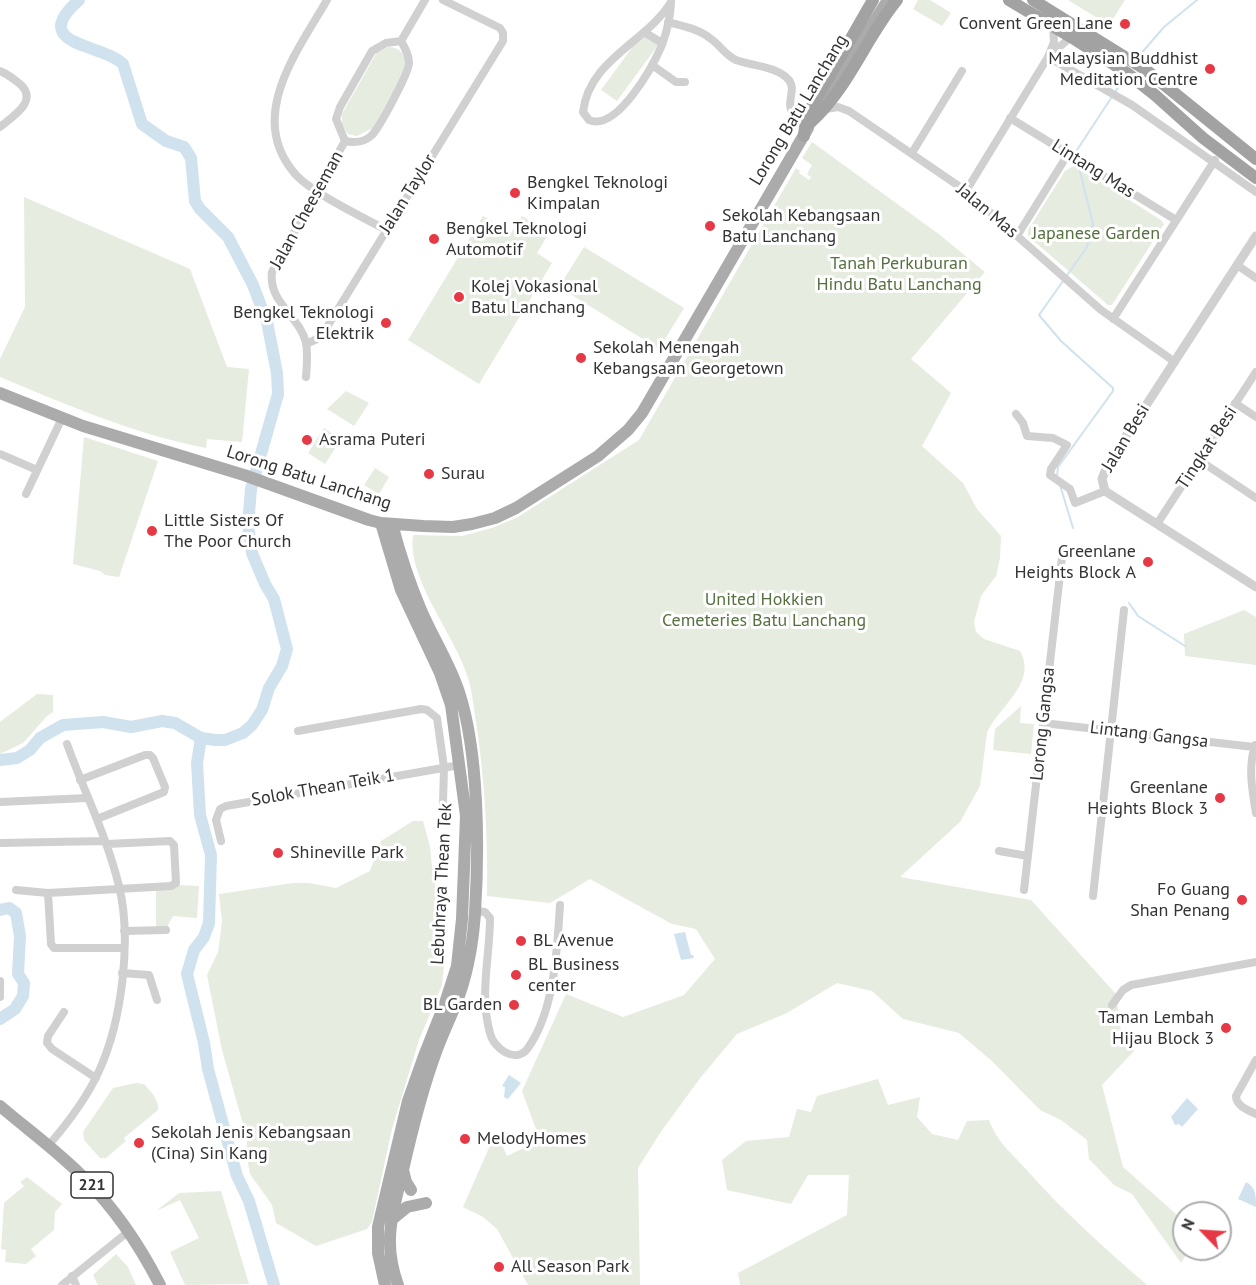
<!DOCTYPE html>
<html>
<head>
<meta charset="utf-8">
<style>
  body { margin:0 }
  #map { position:relative; width:1256px; height:1285px; overflow:hidden; background:#fff; font-family:"PT Sans",sans-serif }
  canvas { display:block }
  .north { position:absolute; left:1172px; top:1201px; width:60px; height:60px; box-sizing:border-box; background:#fff; border:2px solid #adadad; border-radius:50%; rotate:295deg; font-size:16px; font-weight:700; line-height:24px; text-align:center; color:#333 }
  .north::after { content:''; display:block; margin:auto; width:21px; height:27px; background:#e63946; clip-path:polygon(50% 0,100% 100%,50% 72%,0 100%) }
</style>
</head>
<body>
<div id="map">
<canvas width="1256" height="1285"></canvas>
<div class="north">N</div>
</div>
<script>
const context = document.querySelector('canvas').getContext('2d');
context.lineJoin = 'round';
function fill(path, color) { context.fillStyle = color; context.fill(path, 'evenodd'); }
function trace(path, color, width, dash) { context.strokeStyle = color; context.lineWidth = width; context.lineCap = dash ? 'butt' : 'round'; context.setLineDash(dash || []); context.stroke(path); }
function write(font, color, halo, rows, align = 'center') {
  context.font = font + ' "PT Sans",sans-serif'; context.lineWidth = 6; context.setLineDash([]); context.textBaseline = 'middle'; context.strokeStyle = halo; context.fillStyle = color; for (const [text, x, y, turn = 0] of rows) {
    context.save(); context.translate(x, y); context.rotate((+turn || 0) * Math.PI / 180); context.textAlign = isNaN(turn) ? turn : align; if (halo) context.strokeText(text, 0, 0); context.fillText(text, 0, 0); context.restore();
  }
}
const green = new Path2D(`
  M918 0H930L951 13 942 26 913 9Z
  M1068 0H1125L1109 25Z
  M645 36 658 45 617 101 601 90 639 38Z
  M389 47C403 48 408 58 405 72L373 128 357 136 348 134 342 125V114L377 52Z
  M812 142 940 235 985 272 911 359 951 393 922 446 963 483 977 509 1001 536 1000 558 996 576 981 596 974 622 976 632 984 639 1020 651C1038 683 998 707 987 733L980 786 960 822 900 877 1031 900 1116 994 1122 1038 1134 1051 1102 1085 1123 1167 1184 1221V1249H1190L1181 1263 1132 1194 1114 1185 1089 1159 1087 1140 1061 1120 1040 1110 993 1062 959 1033 903 1019 872 991 837 983 787 1013 737 1034 701 1077 660 1133 638 1168 640 1285H528L497 1229 483 1217 463 1207 496 1132 507 1156 540 1140 522 1091 566 994 623 1017 684 995 715 959 696 929 672 924 590 879 550 903 487 896C488 839 485 785 477 728 474 712 473 694 468 678 455 634 407 580 413 535L462 536 492 528 518 517 639 440 796 168 800 171 799 173 809 180 811 177 807 174 812 165 802 158Z
  M1074 166 1079 168 1161 220 1164 224 1112 305H1108L1028 236V230L1065 171Z
  M24 197 190 269 227 367 249 369 242 442 207 439 206 448C134 434 67 405 0 377V359L25 307Z
  M483 216 511 233 522 216 549 233 537 253 552 263 479 384 408 340Z
  M584 247 684 308 659 349 559 287Z
  M346 391 369 403 354 426 327 409Z
  M324 428 341 439 325 464 308 453Z
  M84 437 158 461 119 577 105 575 100 571 73 564Z
  M375 468 389 477 379 494 364 485Z
  M1244 610 1256 617V665L1185 656 1184 634Z
  M37 694 53 695V712L47 716 23 743 0 754V722Z
  M1021 706 1020 723 1034 724 1031 754 993 750 995 729Z
  M413 821H423L430 847 433 876 440 906 446 947 442 985 419 1040 392 1129 372 1222 367 1229 316 1246 276 1223 272 1205 250 1174 247 1158V1138L222 1050 207 975 218 952 222 922 219 894 293 883H309L336 888 370 871 381 841Z
  M179 885 199 886 197 918 173 916 167 927 156 928V889Z
  M878 1079 888 1105 920 1097 917 1117 932 1134 958 1140 967 1121 989 1120C996 1140 1010 1152 1024 1167 1062 1210 1104 1248 1147 1285H740L738 1273 847 1215 849 1175H808L791 1204 727 1190 722 1160 746 1141 789 1137 797 1109 811 1112 817 1096Z
  M136 1083 144 1084C151 1092 159 1099 158 1110L124 1138 126 1141 106 1158H100L84 1140 83 1132 113 1088Z
  M27 1177 62 1204 55 1212 54 1230 31 1249 36 1256 26 1264 5 1262 6 1250 1 1249 4 1203 24 1186 20 1182Z
  M221 1191 249 1284 185 1285 170 1252 199 1238 180 1200 156 1211 179 1193Z
  M116 1254 128 1267 136 1285H98L93 1275Z`);
const water = new Path2D(`
  M685 932 691 955H693L694 958 681 960 674 934Z
  M509 1075 521 1083 508 1099 504 1097 505 1087 502 1086Z
  M1187 1098 1198 1109 1182 1127 1179 1124 1175 1125 1171 1117Z
  M1246 1182C1256 1187 1256 1196 1256 1207L1238 1199Z`);
const stream = new Path2D(`
  M1139 56 1164 27 1197 0
  M1077 157V150L1121 83
  M1057 477 1058 467 1113 391V388L1061 341 1039 315 1087 247 1093 224 1078 163
  M1060 485 1073 528
  M1129 603 1138 616 1185 646`);
const river = new Path2D(`
  M201 738 197 763 200 815 211 855 209 923 204 937 194 950 187 974 204 1043 208 1069 237 1176 249 1201 274 1285
  M0 760 17 758 30 750 40 738 63 725 103 722 131 727 162 721 175 723 201 738 215 740H225L243 733 252 725 262 710 269 688 282 666 287 649 274 599 265 584 252 553 248 525 251 489 278 394 277 373 267 322 253 285 228 237 200 209 195 201 191 158 184 147 166 141 142 124 123 64C102 43 27 46 79 0
  M0 910 9 908 16 913 20 936 18 974 24 983 23 996 15 1009 0 1019`);
const minor = new Path2D(`
  M327 0C297 52 245 118 296 175 314 194 361 216 386 230
  M671 0C671 15 667 31 662 45 653 66 617 132 589 120L583 112C589 59 647 42 671 2
  M668 22C683 26 699 29 711 39 721 46 725 55 736 60 752 66 775 66 788 79 797 89 787 99 791 110L806 118
  M644 32 662 43
  M401 41 425 0
  M1051 54 1071 37
  M1048 57 1132 105 1256 192
  M652 65 676 82H685
  M0 71C7 74 14 79 20 84 39 101 13 116 0 127
  M826 109 838 107 849 111 966 191 1101 310 1175 362
  M1010 118 1176 220
  M345 141C354 143 365 142 372 135 379 128 409 73 409 63 409 55 405 48 401 41
  M345 141 336 119 340 107 372 51 386 43 401 41
  M912 153 962 71
  M966 191 1048 57 1054 42 1053 26
  M1017 236 1068 154
  M1237 265 1256 278
  M1113 319 1215 160
  M306 344 317 339 327 327 503 41V33L500 28 443 0
  M306 377C307 366 308 354 306 343 300 316 268 303 272 272L345 141
  M1235 403 1256 417
  M1016 414 1023 423 1027 436 1053 438 1067 445 1051 469 1050 475 1070 489 1075 503 1105 491
  M0 454 37 470
  M1199 460 1256 498
  M26 494 62 418
  M1157 524 1256 372
  M1043 723 1254 747
  M298 731 421 709 427 710 437 718 444 767 443 804
  M1255 745C1248 767 1252 790 1256 813
  M80 780 145 755H150L153 758 165 787 164 792 97 819
  M0 802 87 798
  M221 841 216 820 220 809 226 806 460 765
  M0 843 105 841
  M999 851 1028 856
  M16 890 48 893 171 886 176 883 174 845 170 841 107 844
  M1024 890 1062 557
  M48 893 51 944 54 948H124
  M1093 896 1124 610
  M475 911 485 912 490 918C490 957 479 994 490 1033 493 1048 516 1065 528 1048 555 1010 557 949 560 905
  M124 931 166 930
  M122 973 149 975 157 1000
  M0 981V997
  M1112 1005 1123 990 1131 985 1256 962
  M64 1012 48 1036 47 1043 52 1049 96 1078
  M1256 1060 1236 1096C1236 1106 1248 1110 1256 1114
  M48 1146C67 1124 87 1098 99 1071 122 1021 132 939 119 886 107 837 84 791 67 744
  M72 1276 76 1285
  M62 1285 129 1231`);
const tertiary = new Path2D(`
  M1256 236 1108 464 1102 479 1105 491 1256 587`);
const primary = new Path2D(`
  M819 108 888 0
  M0 393 83 426 244 475 369 520 381 523 423 526 453 527 472 524 495 518 516 508 598 456 628 430 642 413 808 128
  M381 523 401 590 440 673 451 705 466 816 462 919 457 966 445 1003 424 1056 408 1101 378 1227V1253L385 1285
  M392 524C400 554 409 582 421 610 433 638 450 664 459 692 479 753 479 849 475 913 473 941 469 967 460 993 453 1013 443 1032 436 1052 422 1090 412 1130 403 1170 393 1212 382 1242 398 1285
  M0 1106C28 1130 59 1152 85 1179 116 1210 140 1246 160 1285
  M403 1170 406 1182 411 1190
  M391 1220 407 1207 426 1203`);
const trunk = new Path2D(`
  M1009 0 1071 37 1127 73 1155 95 1203 138 1256 178
  M1033 0 1146 70 1256 159
  M810 123C849 88 865 39 897 0
  M804 136 806 118 811 108 873 0`);
const markers = [
  [1125,24,6,"#e63946"],
  [1210,69,6,"#e63946"],
  [515,193,6,"#e63946"],
  [710,226,6,"#e63946"],
  [434,239,6,"#e63946"],
  [459,297,6,"#e63946"],
  [386,323,6,"#e63946"],
  [581,358,6,"#e63946"],
  [307,440,6,"#e63946"],
  [429,474,6,"#e63946"],
  [152,531,6,"#e63946"],
  [1148,562,6,"#e63946"],
  [1220,798,6,"#e63946"],
  [278,853,6,"#e63946"],
  [1242,900,6,"#e63946"],
  [521,941,6,"#e63946"],
  [516,975,6,"#e63946"],
  [514,1005,6,"#e63946"],
  [1226,1028,6,"#e63946"],
  [465,1139,6,"#e63946"],
  [139,1143,6,"#e63946"],
  [499,1267,6,"#e63946"]
];
const shields = [
  [92,1185,42]
];
const shieldNames = [
  ["221",92,1185]
];
const poiNames = [
  ["Convent Green Lane",1113,24,"right"],
  ["Malaysian Buddhist",1198,59,"right"],
  ["Meditation Centre",1198,80,"right"],
  ["Bengkel Teknologi",527,183],
  ["Kimpalan",527,204],
  ["Sekolah Kebangsaan",722,216],
  ["Batu Lanchang",722,237],
  ["Bengkel Teknologi",446,229],
  ["Automotif",446,250],
  ["Kolej Vokasional",471,287],
  ["Batu Lanchang",471,308],
  ["Bengkel Teknologi",374,313,"right"],
  ["Elektrik",374,334,"right"],
  ["Sekolah Menengah",593,348],
  ["Kebangsaan Georgetown",593,369],
  ["Asrama Puteri",319,440],
  ["Surau",441,474],
  ["Little Sisters Of",164,521],
  ["The Poor Church",164,542],
  ["Greenlane",1136,552,"right"],
  ["Heights Block A",1136,573,"right"],
  ["Greenlane",1208,788,"right"],
  ["Heights Block 3",1208,809,"right"],
  ["Shineville Park",290,853],
  ["Fo Guang",1230,890,"right"],
  ["Shan Penang",1230,911,"right"],
  ["BL Avenue",533,941],
  ["BL Business",528,965],
  ["center",528,986],
  ["BL Garden",502,1005,"right"],
  ["Taman Lembah",1214,1018,"right"],
  ["Hijau Block 3",1214,1039,"right"],
  ["Sekolah Jenis Kebangsaan",151,1133],
  ["(Cina) Sin Kang",151,1154],
  ["MelodyHomes",477,1139],
  ["All Season Park",511,1267]
];
const streetNames = [
  ["Lorong Batu Lanchang",799,110,-59],
  ["Lintang Mas",1093,169,32],
  ["Jalan Taylor",408,194,-58],
  ["Jalan Cheeseman",307,210,-61],
  ["Jalan Mas",987,211,40],
  ["Jalan Besi",1126,438,-59],
  ["Tingkat Besi",1207,448,-57],
  ["Lorong Batu Lanchang",309,478,18],
  ["Lorong Gangsa",1043,724,-84],
  ["Lintang Gangsa",1149,735,7],
  ["Solok Thean Teik 1",323,788,-10],
  ["Lebuhraya Thean Tek",442,884,-87]
];
const parkNames = [
  ["Japanese Garden",1096,234],
  ["Tanah Perkuburan",899,264],
  ["Hindu Batu Lanchang",899,285],
  ["United Hokkien",764,600],
  ["Cemeteries Batu Lanchang",764,621]
];
fill(green, '#e6ecdf');
fill(water, '#cfe2ee');
trace(stream, '#cfe2ee', 2);
trace(river, '#cfe2ee', 12);
trace(minor, '#d0d0d0', 8);
trace(tertiary, '#d0d0d0', 9);
trace(primary, '#ababab', 12);
trace(trunk, '#a2a2a2', 12);
for (const [x, y, r, color] of markers) { const dot = new Path2D(); dot.arc(x, y, r, 0, 2 * Math.PI); context.fillStyle = color; context.fill(dot); trace(dot, '#fff', 2); }
for (const [x, y, w] of shields) { const box = new Path2D(); box.roundRect(x - w / 2, y - 13, w, 26, 4.5); context.fillStyle = '#fff'; context.fill(box); trace(box, '#333', 1.5); }
write('bold 16px', '#333', null, shieldNames);
write('18px', '#333', '#fff', poiNames, 'left');
write('18px', '#333', '#fff', streetNames);
write('18px', '#56703f', '#fff', parkNames);
</script>
</body>
</html>
